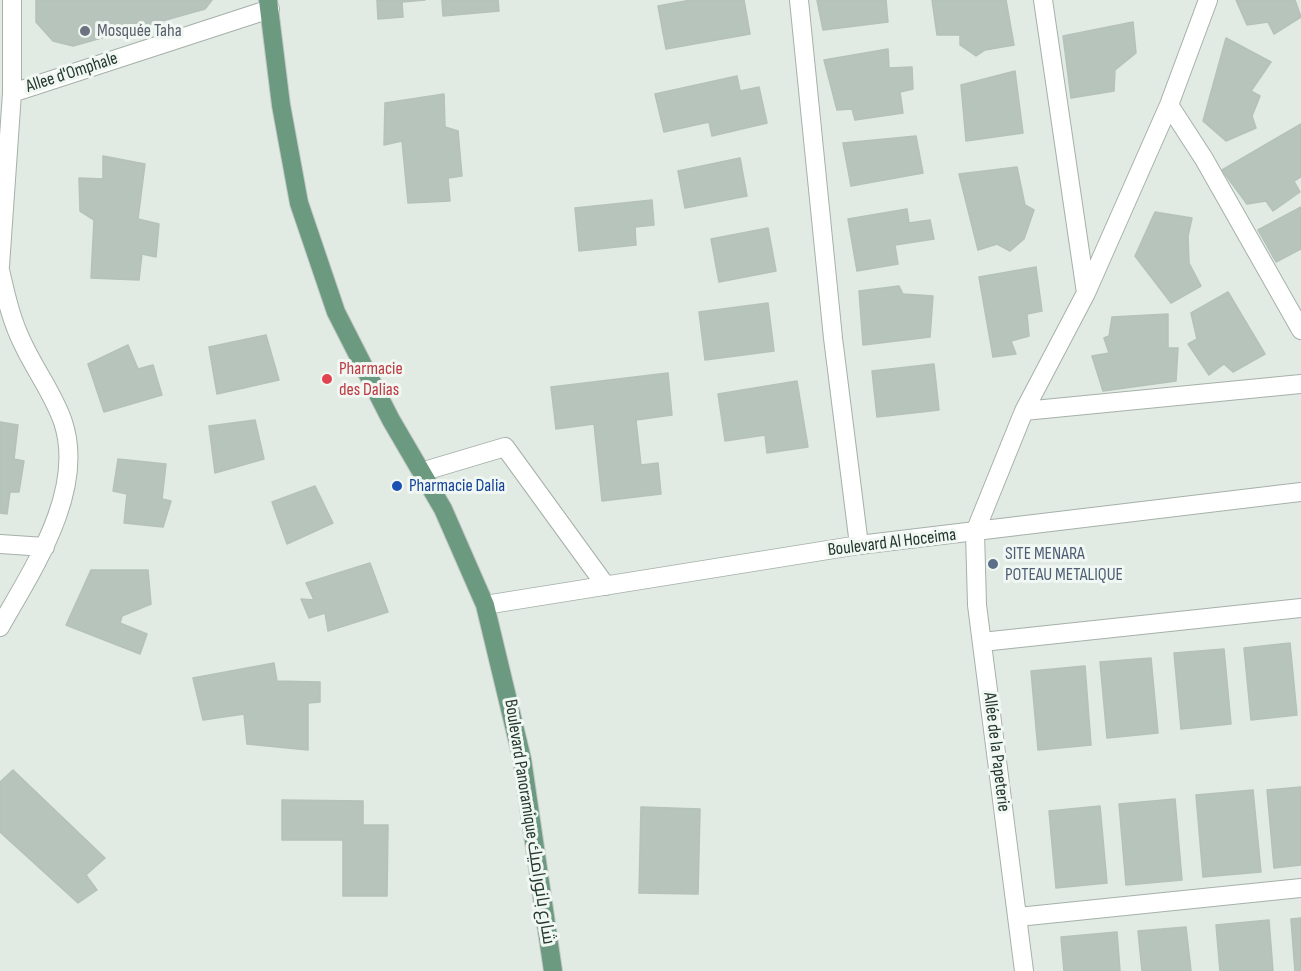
<!DOCTYPE html>
<html>
<head>
<meta charset="utf-8">
<style>
  body { margin:0 }
  canvas { display:block; background:#e1eae3 }
</style>
</head>
<body>
<canvas width="1301" height="971"></canvas>
<script>
const context = document.querySelector('canvas').getContext('2d');
context.lineJoin = 'round';
function fill(path, color) { context.fillStyle = color; context.fill(path, 'evenodd'); }
function trace(path, color, width, dash) { context.strokeStyle = color; context.lineWidth = width; context.lineCap = dash ? 'butt' : 'round'; context.setLineDash(dash || []); context.stroke(path); }
function write(font, color, halo, rows, align = 'center') {
  context.font = font + ' "Sofia Sans Condensed",Cairo,sans-serif'; context.lineWidth = 6; context.setLineDash([]); context.textBaseline = 'middle'; context.strokeStyle = halo; context.fillStyle = color; for (const [text, x, y, turn = 0] of rows) {
    context.save(); context.translate(x, y); context.rotate((+turn || 0) * Math.PI / 180); context.textAlign = isNaN(turn) ? turn : align; if (halo) context.strokeText(text, 0, 0); context.fillText(text, 0, 0); context.restore();
  }
}
const building = new Path2D(`
  M36 0H212L205 9 73 46 53 41 36 22Z
  M377 0H425L402 2 403 17 378 19Z
  M442 0H498L499 11 443 16Z
  M691 0H744L750 34 666 49 658 6Z
  M817 0H886L888 22 823 30Z
  M932 0H1006L1014 45 985 50 976 56 960 45V35H937Z
  M1236 0H1295L1301 17 1274 34 1268 22 1247 25Z
  M1133 22 1136 53 1115 70 1114 91 1071 98 1063 36Z
  M1226 38 1271 62 1251 91 1260 96 1252 116 1256 128 1226 141 1203 121Z
  M888 49 889 68 912 67 913 89 900 92 903 113 855 120 852 109 837 110 824 60Z
  M1015 71 1023 133 966 141 961 85Z
  M737 76 740 91 759 87 767 123 712 136 709 122 664 132 655 94Z
  M444 94 445 127 458 131 462 176 448 178 450 201 408 203 402 141 384 145 385 103Z
  M1301 124V177L1294 181 1300 192 1273 211 1266 201 1247 204 1222 170Z
  M916 136 923 173 851 186 843 143Z
  M103 156 145 164 138 219 159 224 156 257 142 254 139 280 91 278 94 220 80 211 79 178 103 179Z
  M740 158 747 196 685 208 678 171Z
  M1017 167 1025 205 1034 210 1024 239 1010 251 997 244 978 250 959 174Z
  M652 200 654 225 635 227 636 245 579 251 575 208Z
  M1301 207V249L1276 262 1258 230Z
  M907 209 909 223 930 220 934 239 895 245 898 264 857 271 848 219Z
  M1155 212 1192 218 1188 236 1189 263 1201 286 1171 303 1135 256Z
  M768 228 776 271 719 282 711 239Z
  M1036 267 1042 311 1027 314 1029 336 1011 341 1016 354 993 357 979 277Z
  M899 286 903 294 933 296 930 337 863 345 859 291Z
  M1228 292 1265 354 1233 372 1224 364 1209 375 1188 344 1197 339 1191 313Z
  M768 303 774 351 705 360 699 312Z
  M1168 314V348H1178L1176 381 1103 391 1092 356 1109 353 1104 338 1109 336 1112 317Z
  M266 335 279 380 217 394 209 347Z
  M128 345 138 369 153 365 162 395 104 412 88 364Z
  M934 364 939 410 877 417 872 371Z
  M668 373 672 415 636 420 641 465 658 463 661 494 602 501 594 424 556 429 551 387Z
  M797 381 808 447 767 453 765 435 725 441 718 394Z
  M255 420 264 459 215 473 209 426Z
  M0 422 18 425 14 459 24 461 19 492H10L7 514 0 513Z
  M118 459 166 464 162 499 171 501 163 527 124 523 127 494 113 491Z
  M315 486 333 523 287 544 272 502Z
  M370 563 388 612 328 631 325 613 309 618 301 599 314 600 306 583Z
  M91 570H148L151 604 122 616 120 623 147 634 140 654 66 625Z
  M1290 643 1297 715 1251 720 1244 648Z
  M1224 649 1231 724 1181 729 1174 653Z
  M1151 658 1158 733 1107 738 1100 662Z
  M274 663 277 681 320 682V702L308 703V750L247 744 244 714 203 720 193 678Z
  M1085 666 1091 745 1038 750 1031 671Z
  M13 770 105 858 86 875 97 890 78 903 0 832V782Z
  M1301 787V865L1274 868 1267 790Z
  M1253 790 1261 872 1203 877 1196 795Z
  M1175 799 1182 880 1126 885 1119 804Z
  M282 800 363 801V825H388L387 896H343V840H282Z
  M1100 806 1107 883 1056 888 1049 811Z
  M641 807 700 809 698 894 639 893Z
  M1301 918V971H1295L1291 919Z
  M1269 920 1273 971H1220L1216 925Z
  M1186 927 1191 971H1142L1138 931Z
  M1117 932 1120 971H1064L1061 937Z`);
const minor = new Path2D(`
  M799 0 833 338 859 545
  M1043 0 1086 293
  M12 93 270 9
  M1169 105 1204 159 1301 330
  M0 266 12 93V0
  M0 270C6 296 11 320 23 344 35 370 54 395 63 422 86 491 32 570 0 627
  M1024 411 1301 384
  M421 472 505 447 606 586
  M0 544 45 547
  M485 605 859 545 1301 492
  M982 642 1301 608
  M1018 917 1301 888
  M1024 971 977 605 975 532 1024 411 1086 293 1169 105 1208 0`);
const major = new Path2D(`
  M268 0 281 105 299 203 336 312 391 420 443 509 485 605 522 759 553 971`);
const markers = [
  [85,31,6,"#6b7280"],
  [327,379,6,"#e0444e"],
  [397,486,6,"#1a4fb4"],
  [993,564,6,"#5c6f8a"]
];
const worshipNames = [
  ["Mosquée Taha",97,31]
];
const streetNames = [
  ["Allee d'Omphale",72,73,-18],
  ["Boulevard Al Hoceima",892,543,-7],
  ["Allée de la Papeterie",996,752,83],
  ["Boulevard Panoramique شارع بانوراميك",529,822,81]
];
const healthNames = [
  ["Pharmacie",339,369],
  ["des Dalias",339,390]
];
const transitNames = [
  ["Pharmacie Dalia",409,486]
];
const serviceNames = [
  ["SITE MENARA",1005,554],
  ["POTEAU METALIQUE",1005,575]
];
fill(building, '#b7c4bc');
trace(building, '#b4c2b9', 1.5);
trace(minor, '#a5b1a9', 20);
trace(major, '#c2c7c4', 20);
trace(minor, '#fff', 18);
trace(major, '#6b9a80', 18);
for (const [x, y, r, color] of markers) { const dot = new Path2D(); dot.arc(x, y, r, 0, 2 * Math.PI); context.fillStyle = color; context.fill(dot); trace(dot, '#f1f7f2', 2); }
write('18px', '#5b616d', '#f1f7f2', worshipNames, 'left');
write('18px', '#24382d', '#f1f7f2', streetNames);
write('18px', '#be3a42', '#f1f7f2', healthNames, 'left');
write('18px', '#164399', '#f1f7f2', transitNames, 'left');
write('18px', '#4e5e75', '#f1f7f2', serviceNames, 'left');
</script>
</body>
</html>
